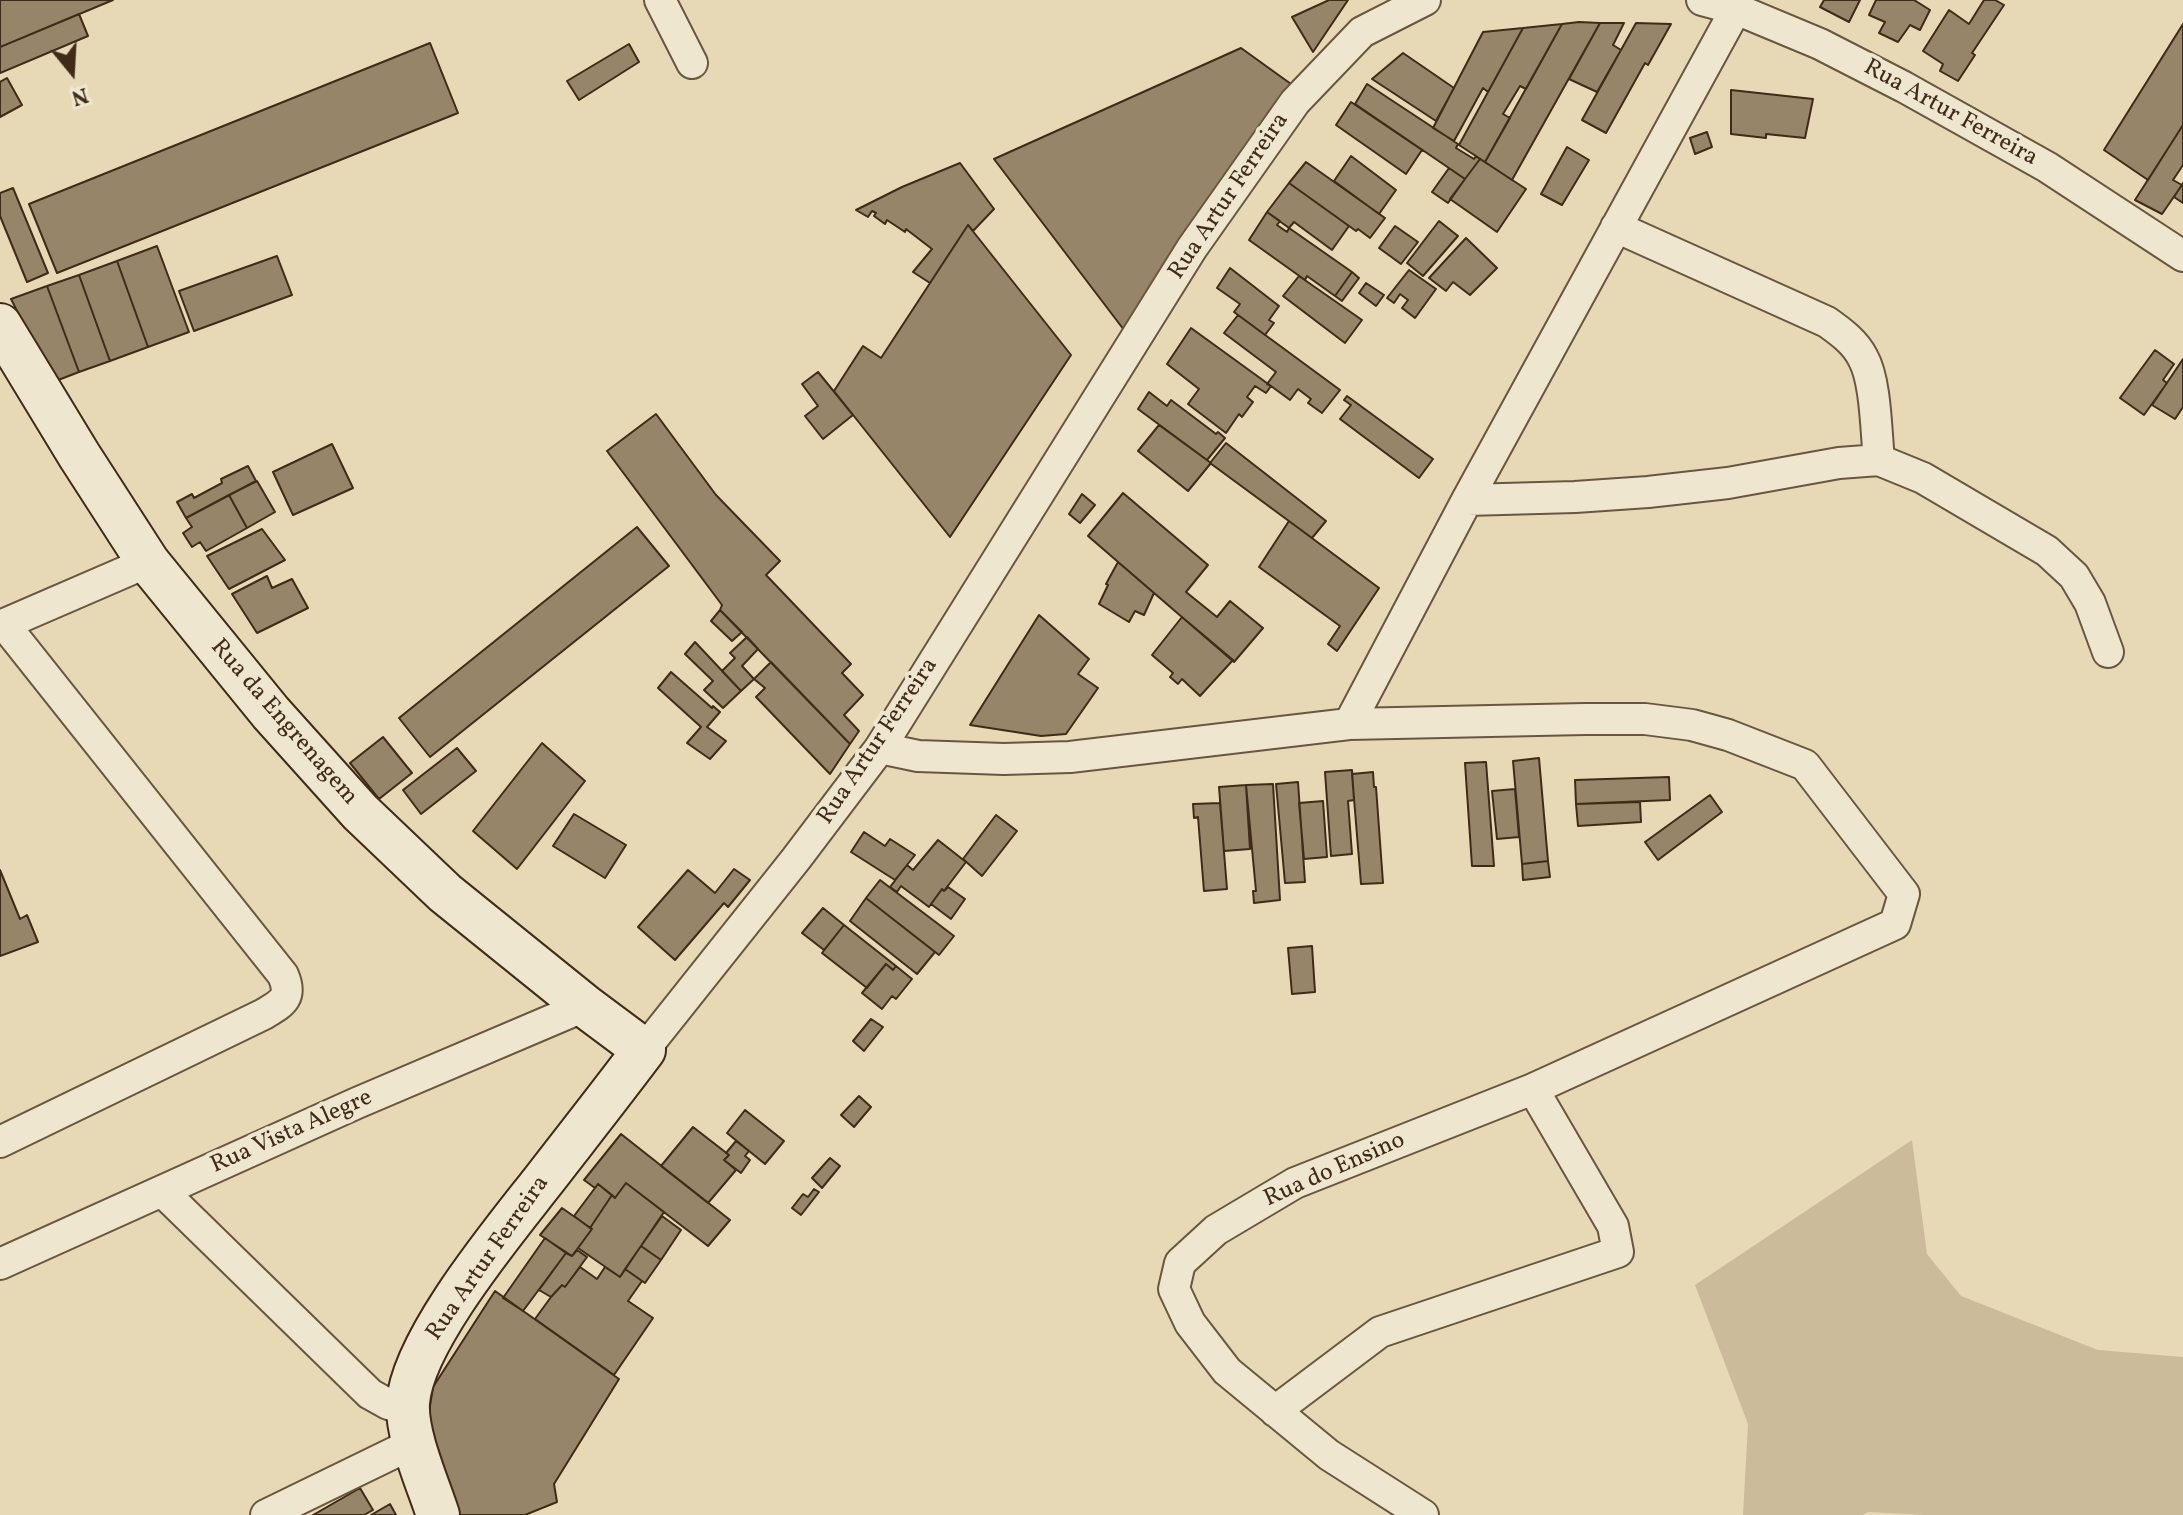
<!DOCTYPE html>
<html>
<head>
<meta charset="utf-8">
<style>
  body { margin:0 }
  #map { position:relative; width:2183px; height:1515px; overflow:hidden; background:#e7d9b6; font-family:Vollkorn,serif }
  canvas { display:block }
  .north { position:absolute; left:32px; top:32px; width:80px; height:80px; -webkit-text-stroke:6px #efe6d0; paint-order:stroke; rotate:162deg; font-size:22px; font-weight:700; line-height:32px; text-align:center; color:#402a18 }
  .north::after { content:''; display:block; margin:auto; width:28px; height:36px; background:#402a18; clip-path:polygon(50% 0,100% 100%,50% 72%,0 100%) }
</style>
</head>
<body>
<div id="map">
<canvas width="2183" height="1515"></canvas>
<div class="north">N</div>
</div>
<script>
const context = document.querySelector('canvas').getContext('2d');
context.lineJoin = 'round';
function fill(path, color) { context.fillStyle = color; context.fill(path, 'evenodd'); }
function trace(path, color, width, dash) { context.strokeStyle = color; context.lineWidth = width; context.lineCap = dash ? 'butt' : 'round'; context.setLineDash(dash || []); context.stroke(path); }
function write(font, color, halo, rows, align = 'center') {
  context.font = font + ' Vollkorn,serif'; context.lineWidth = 8; context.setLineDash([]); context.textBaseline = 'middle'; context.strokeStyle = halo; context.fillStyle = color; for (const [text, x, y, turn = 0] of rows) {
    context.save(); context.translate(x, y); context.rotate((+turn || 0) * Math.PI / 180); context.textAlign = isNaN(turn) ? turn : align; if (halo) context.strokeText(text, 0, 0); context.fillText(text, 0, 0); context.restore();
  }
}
const green = new Path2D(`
  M1912 1140 1927 1254 1961 1296 2098 1350 2183 1357V1515H1925L1868 1512 1863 1515H1743L1748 1424 1695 1285Z`);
const building = new Path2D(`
  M0 0H113L0 47Z
  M1329 0H1348L1313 52 1292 17Z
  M1824 0H1860L1849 22 1820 7Z
  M1876 0H1914L1930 10 1920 30 1910 25 1898 42 1879 33 1885 22 1869 15Z
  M1984 0H1995L2004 5 1972 53 1975 55 1958 81 1940 71 1943 64 1923 51 1949 10 1969 24Z
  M79 14 88 36 0 73V47Z
  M1579 22 1600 23 1512 180 1485 162 1562 24Z
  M1600 23H1624L1613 45 1621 50 1597 92 1569 79Z
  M1636 23 1671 24 1648 65 1645 63 1606 133 1582 120Z
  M1562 24 1526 89 1520 86 1503 114 1510 118 1485 162 1459 145 1523 28Z
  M2183 24V125L2148 180 2104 150Z
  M1523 28 1488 92 1483 88 1454 141 1433 128 1483 32Z
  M430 43 458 113 57 273 29 204Z
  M629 44 639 62 579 100 567 81Z
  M1241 48 1291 84 1124 330 994 159Z
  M1403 53 1454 88 1436 121 1372 79Z
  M7 78 22 105 0 117V82Z
  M1367 84 1458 144 1456 148 1474 159 1476 156 1480 159 1465 179 1355 104Z
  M1731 90 1813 99 1805 138 1766 134V138L1731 134Z
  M1351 102 1422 150 1406 174 1336 125Z
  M2183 125V165L2173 180 2182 185 2162 214 2135 200Z
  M1707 132 1712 147 1695 154 1690 138Z
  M1567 147 1589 160 1562 205 1541 194Z
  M1351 156 1396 190 1379 214 1334 181Z
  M1480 159 1526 189 1497 232 1450 199Z
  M1306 162 1385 218 1370 238 1358 229 1356 231 1289 183Z
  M960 163 994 209 973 231 968 225 930 283 913 272 932 249 906 229 905 232 887 220 885 224 874 216 876 213 872 211 868 217 856 210 902 187Z
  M1449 168 1465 179 1448 203 1432 192Z
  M1289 183 1349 226 1332 250 1294 222 1289 228 1267 212Z
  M2183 183V203L2174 197Z
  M13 188 48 273 27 282 0 216V193Z
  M1267 212 1280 221 1277 225 1287 232 1289 228 1352 272 1335 296 1307 276 1305 280 1249 240Z
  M1439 221 1458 236 1423 276 1407 263Z
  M968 225 1071 355 950 537 834 391 863 346 881 358Z
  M1395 226 1418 242 1401 264 1379 248Z
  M1466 238 1497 268 1470 295 1453 282 1446 291 1429 278Z
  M157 246 189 332 148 347 117 261Z
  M277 256 292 295 194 331 179 291Z
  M117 261 148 347 110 361 79 275Z
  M1230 268 1279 306 1269 320 1274 323 1265 335 1234 312 1240 304 1217 288Z
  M1409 270 1436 289 1415 318 1402 308 1408 300 1400 294 1394 303 1387 298Z
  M1352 272 1359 278 1342 301 1335 296Z
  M79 275 110 361 79 372 47 286Z
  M1299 276 1362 320 1345 343 1283 296Z
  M1366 283 1384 295 1376 306 1359 293Z
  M47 286 79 372 53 382 11 299Z
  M1238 315 1340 390 1322 413 1308 403 1311 399 1298 389 1290 400 1271 386 1267 384 1276 372 1224 333Z
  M1191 328 1271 386 1266 393 1255 386 1247 397 1253 402 1242 417 1239 414 1226 433 1188 404 1199 389 1167 364Z
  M2155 350 2174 364 2163 380 2167 383 2144 415 2120 398Z
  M2183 359V407L2175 419 2152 405Z
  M818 372 853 415 823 439 805 416 818 406 802 384Z
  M1149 392 1167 406 1171 400 1216 434 1218 432 1225 438 1207 460 1138 409Z
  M1347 396 1433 459 1419 478 1340 419 1351 405 1344 400Z
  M656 414 716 495 780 561 766 575 851 664 842 673 863 695 844 715 859 731 850 744 720 610 722 605 607 451Z
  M1159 425 1211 463 1188 491 1138 451Z
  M1226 443 1326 521 1312 538 1210 463Z
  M332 444 353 488 293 515 273 472Z
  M248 466 256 481 186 518 177 502 192 494 194 498 222 483 221 479Z
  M257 481 275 512 247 528 229 495Z
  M1123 493 1208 565 1186 592 1217 617 1230 601 1263 628 1234 662 1088 536Z
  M1082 494 1095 505 1080 523 1069 514Z
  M229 495 247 528 206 551 200 542 192 547 183 533 192 527 186 518Z
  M1289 521 1379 588 1337 651 1328 644 1340 626 1259 567Z
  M637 527 669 566 430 757 399 718Z
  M262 529 285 560 229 589 207 556Z
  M1118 562 1154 593 1144 615 1135 611 1129 622 1099 604 1108 585 1106 584Z
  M267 576 272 588 292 579 308 608 257 633 232 594Z
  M720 610 742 632 732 641 711 621Z
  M1039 615 1089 659 1078 674 1098 688 1066 734 1041 736 970 725Z
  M1182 617 1233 660 1200 696 1182 679 1178 684 1170 677 1173 673 1152 655Z
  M747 637 758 649 742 666 754 679 741 691 722 671 735 658 730 653Z
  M695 642 741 691 723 708 704 690 713 681 685 654Z
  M771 662 850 744 830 774 756 697 765 688 754 679Z
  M671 672 712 708 713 706 720 712 707 727 726 741 710 759 687 743 701 727 658 688Z
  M383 737 412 773 379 799 350 763Z
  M542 743 585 781 517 869 473 831Z
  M457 748 476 771 421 814 403 790Z
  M1539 758 1548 861 1522 864 1513 761Z
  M1486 762 1494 866H1472L1465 763Z
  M1352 770 1354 800 1348 801 1352 854 1331 856 1325 772Z
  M1373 772 1374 787H1376L1383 883 1361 884 1352 774Z
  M1669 777 1670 800 1576 804 1575 780Z
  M1298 782 1305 882 1285 883 1276 784Z
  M1273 784 1280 900 1254 903 1253 891H1256L1246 785Z
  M1246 785 1250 849 1224 851 1219 787Z
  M1515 789 1519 837 1497 839 1492 791Z
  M1710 795 1722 812 1658 860 1645 842Z
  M1323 801 1327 857 1304 859 1299 803Z
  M1640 802 1641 822 1578 826 1576 804Z
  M1220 803 1227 889 1204 891 1198 817 1194 818 1193 804Z
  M574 814 626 845 605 878 553 846Z
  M996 815 1017 831 982 876 963 859Z
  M864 832 885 846 890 839 915 855 895 880 851 852Z
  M938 840 966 862 944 891 942 889 929 907 901 886 897 892 890 887 907 865 913 870Z
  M1548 861 1550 877 1523 880 1522 864Z
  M734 869 750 880 728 907 724 903 675 960 638 927 688 870 715 893Z
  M0 870 20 919 27 915 38 942 0 956Z
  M880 880 954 936 939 955 866 898Z
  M948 887 965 899 951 919 931 904 942 889 944 891Z
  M866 898 935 952 917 974 850 921Z
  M823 908 844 925 824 950 802 933Z
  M844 925 896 966 893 970 886 964 867 988 822 953Z
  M1312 946 1315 992 1292 994 1288 948Z
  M886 964 893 970 896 966 912 979 896 999 892 996 882 1009 862 993Z
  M871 1019 883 1027 864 1051 853 1041Z
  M859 1096 871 1107 854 1127 841 1115Z
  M745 1110 784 1141 765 1164 727 1133Z
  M693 1127 729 1155 724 1160 736 1170 708 1203 661 1166Z
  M621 1134 730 1220 708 1246 626 1183 615 1198 598 1184 595 1188 584 1180Z
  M736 1141 749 1151 745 1156 750 1160 741 1173 724 1160 729 1155 726 1153Z
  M830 1158 840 1166 822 1188 812 1178Z
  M626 1183 664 1212 620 1277 578 1248 592 1229 590 1228 612 1195 615 1198Z
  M598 1184 612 1195 590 1228 574 1216Z
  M814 1189 819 1192 801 1215 792 1208 803 1194 808 1197Z
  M562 1208 592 1229 572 1256 540 1235Z
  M662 1216 681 1230 661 1260 641 1246Z
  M545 1238 566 1253 523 1311 503 1298Z
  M641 1246 661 1260 645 1283 625 1269Z
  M577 1250 587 1257 565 1287 562 1285 551 1297 539 1290 566 1253 572 1256Z
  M580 1267 597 1279 605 1267 620 1277 625 1269 642 1281 628 1301 653 1318 614 1375 535 1319 551 1297 562 1285 565 1287Z
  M495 1291 619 1379 554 1484 557 1502 525 1515H452L427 1424 433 1387Z
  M360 1488 373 1510 364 1515H313Z
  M390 1504 396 1515H371Z`);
const street = new Path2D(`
  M660 0 692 63
  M1702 0 1736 9 1820 44 1904 87 2047 167 2183 256
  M1616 227 1827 322C1841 332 1855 342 1863 358 1876 381 1876 432 1879 460
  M1467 500 1575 497 1648 492 1728 483 1839 463 1879 460 1923 478 2047 551 2074 576 2090 603 2108 652
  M0 626 148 562
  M1349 724 1467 500 1736 9
  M880 748 918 756 1004 759 1070 757 1349 724 1585 719H1645L1692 725 1728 735 1805 765 1904 894 1895 924 1533 1089 1613 1226 1618 1252 1380 1332 1275 1411
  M644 1050 796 859 880 748 1192 248 1295 102 1362 32 1425 0
  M0 1142 264 1014C282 1003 293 998 283 975L4 624
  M162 1191 370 1394 388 1404 408 1408
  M0 1264 357 1103 585 1006
  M266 1515 414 1443
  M1423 1515 1329 1455 1227 1371 1190 1323 1174 1289 1180 1263 1216 1230 1295 1183 1533 1089`);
const secondary = new Path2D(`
  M0 325 79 455 148 562 271 713 360 812 445 893 585 1006 644 1050C611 1094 577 1137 543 1181 504 1231 412 1341 408 1403 406 1435 428 1484 438 1515`);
const streetNames = [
  ["Rua Artur Ferreira",1950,114,29],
  ["Rua Artur Ferreira",1230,197,-56],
  ["Rua da Engrenagem",283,723,49],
  ["Rua Artur Ferreira",879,742,-56],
  ["Rua Vista Alegre",292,1133,-24],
  ["Rua do Ensino",1335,1171,-24],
  ["Rua Artur Ferreira",489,1259,-55]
];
fill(green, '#cbbb9b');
fill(building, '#97856a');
trace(building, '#402a18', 2);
trace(street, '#6a5640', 34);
trace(secondary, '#402a18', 46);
trace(street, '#efe6d0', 30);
trace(secondary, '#efe6d0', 42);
write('24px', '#402a18', '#efe6d0', streetNames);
</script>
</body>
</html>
